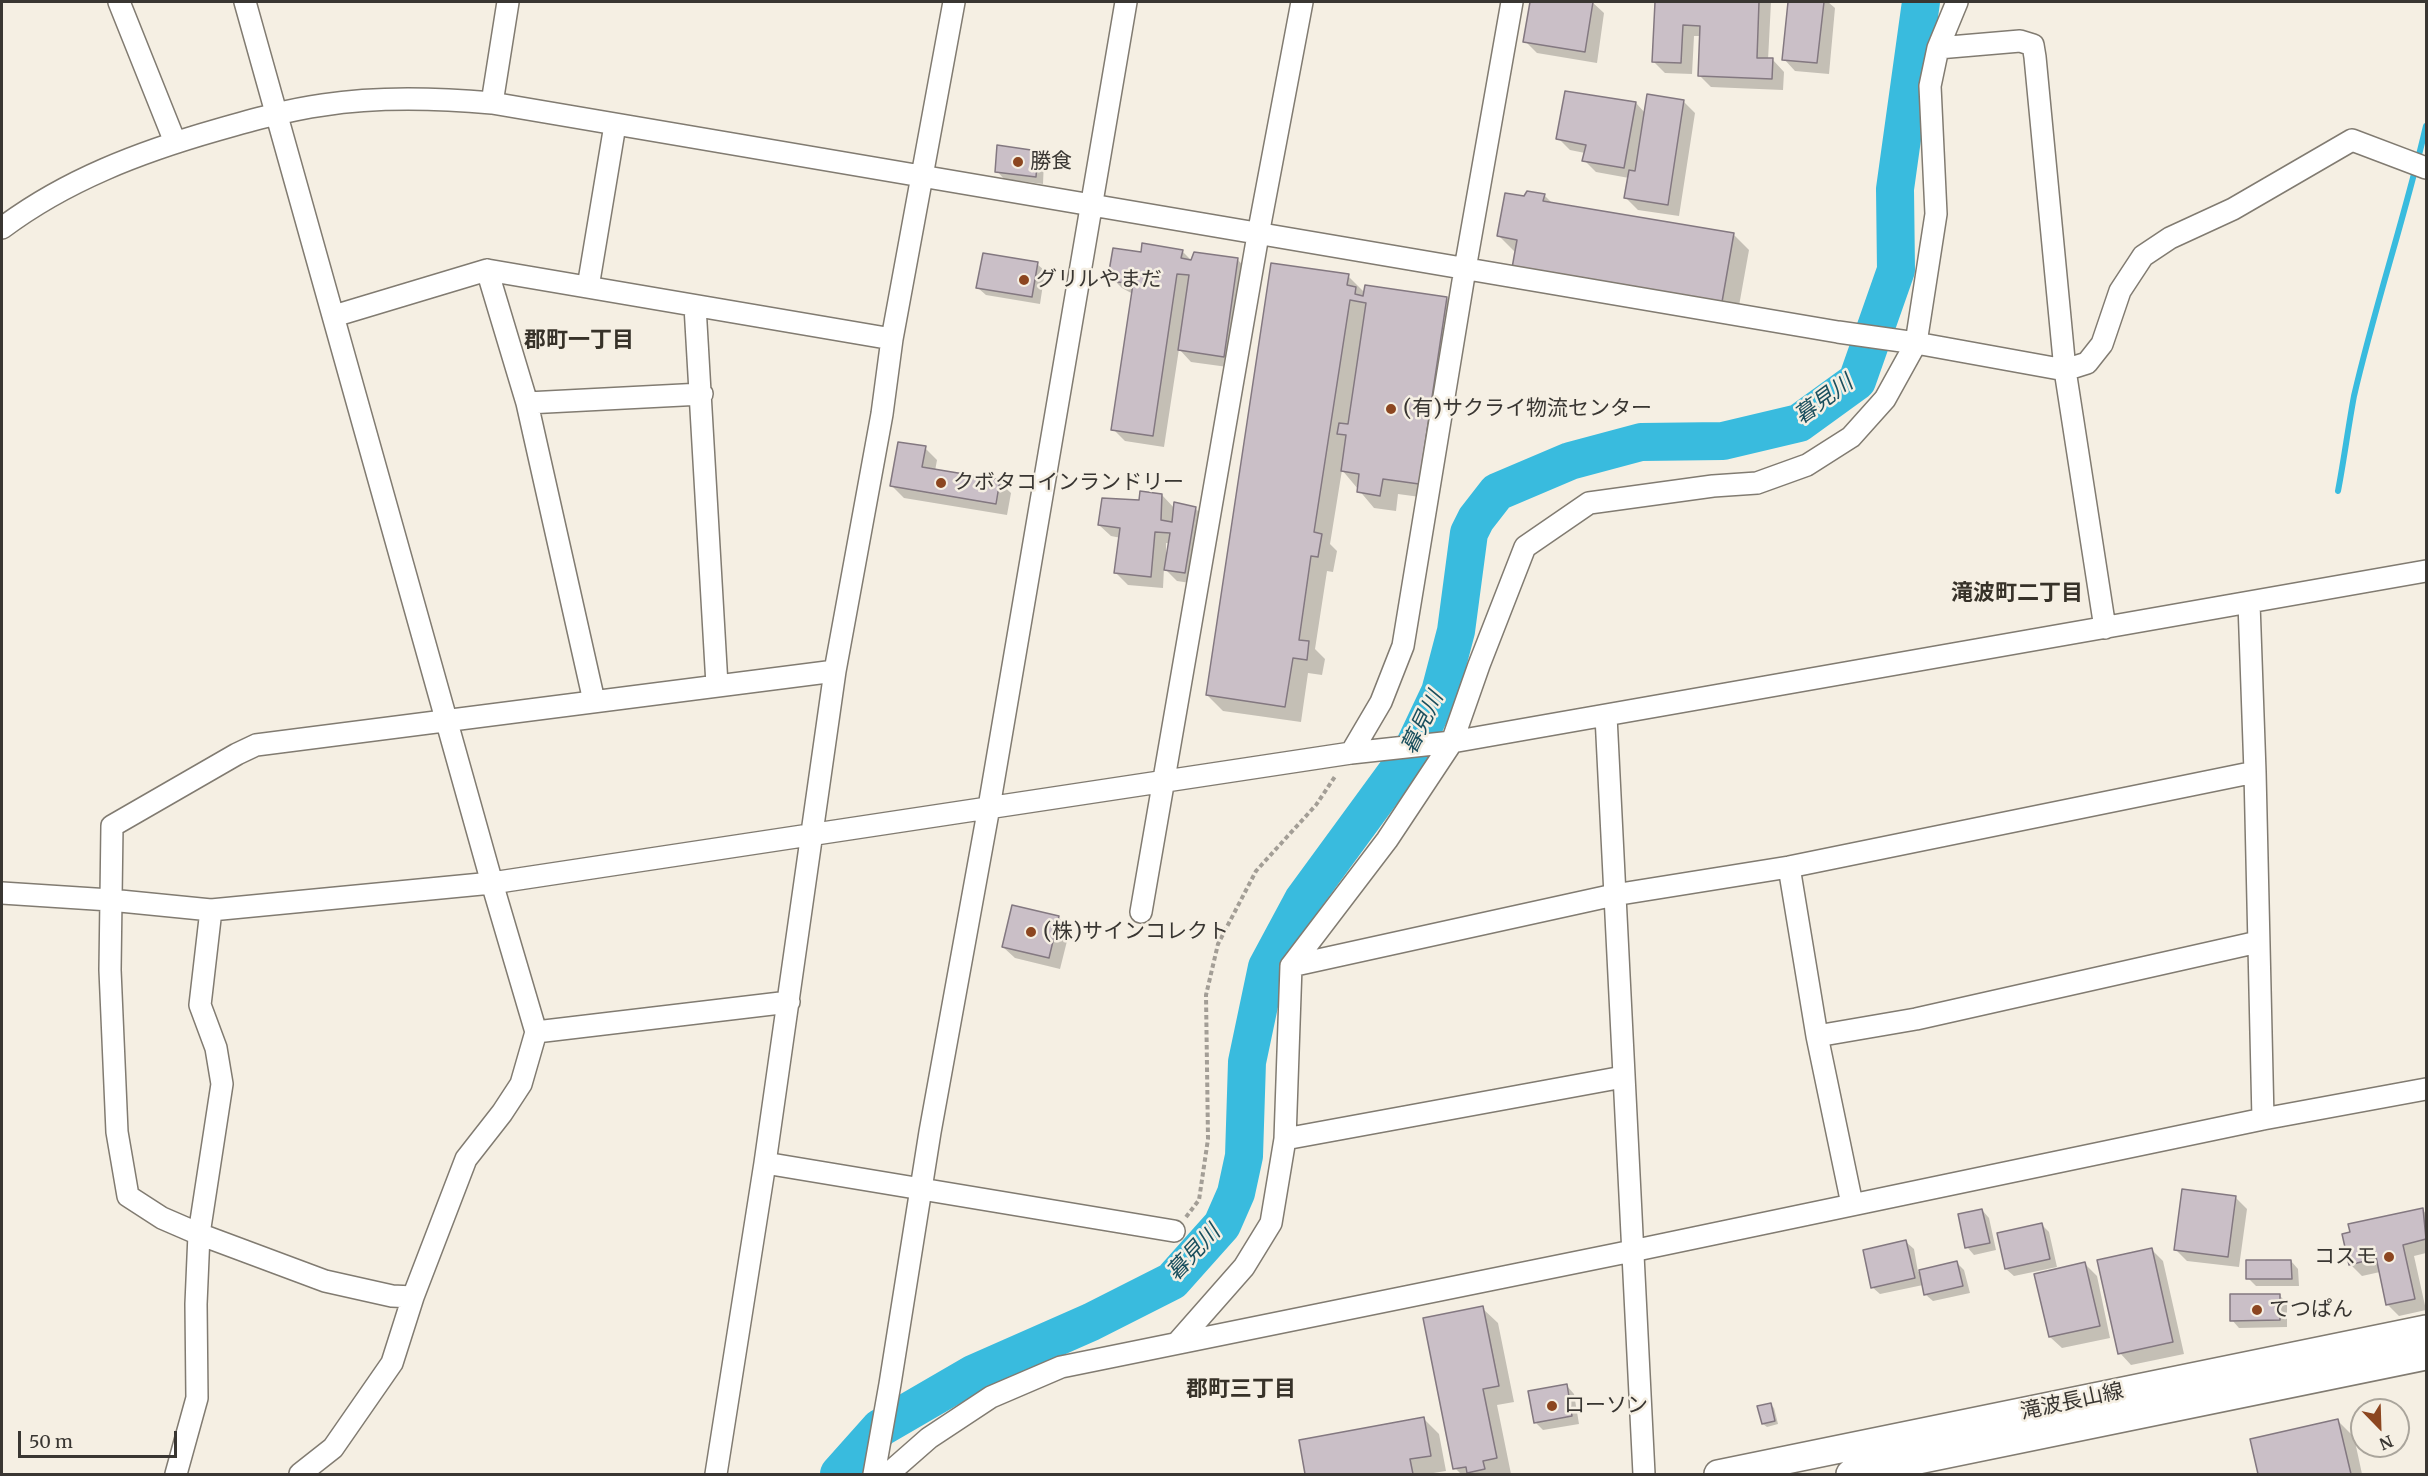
<!DOCTYPE html>
<html>
<head>
<meta charset="utf-8">
<style>
  body { margin:0 }
  #map { position:relative; width:2428px; height:1476px; overflow:hidden; background:#f5efe3; font-family:Merriweather,serif }
  canvas { display:block }
  .frame { position:absolute; inset:0; border:3px solid #393632; pointer-events:none }
  .north { position:absolute; left:2350px; top:1398px; width:60px; height:60px; box-sizing:border-box; background:#f5efe3; border:2px solid #aaa59c; border-radius:50%; rotate:157deg; font-size:16px; font-weight:700; line-height:24px; text-align:center; color:#393632 }
  .north::after { content:''; display:block; margin:auto; width:21px; height:27px; background:#8c4620; clip-path:polygon(50% 0,100% 100%,50% 72%,0 100%) }
  .scale { position:absolute; left:18px; top:1431px; width:159px; height:27px; box-sizing:border-box; border:3px solid #393632; border-top:0; padding-left:8px; font-size:18px; line-height:21px; white-space:nowrap; color:#393632; -webkit-text-stroke:4px #f5efe3; paint-order:stroke }
</style>
</head>
<body>
<div id="map">
<canvas width="2428" height="1476"></canvas>
<div class="frame"></div>
<div class="north">N</div>
<div class="scale">50 m</div>
</div>
<script>
const context = document.querySelector('canvas').getContext('2d');
context.lineJoin = 'round';
function fill(path, color) { context.fillStyle = color; context.fill(path, 'evenodd'); }
function trace(path, color, width, dash) { context.strokeStyle = color; context.lineWidth = width; context.lineCap = dash ? 'butt' : 'round'; context.setLineDash(dash || []); context.stroke(path); }
function write(font, color, halo, rows, align = 'center') {
  context.font = font + ' Merriweather,"Noto Sans JP",serif'; context.lineWidth = 5; context.setLineDash([]); context.textBaseline = 'middle'; context.strokeStyle = halo; context.fillStyle = color; for (const [text, x, y, turn = 0] of rows) {
    context.save(); context.translate(x, y); context.rotate((+turn || 0) * Math.PI / 180); context.textAlign = isNaN(turn) ? turn : align; if (halo) context.strokeText(text, 0, 0); context.fillText(text, 0, 0); context.restore();
  }
}
const shadow = new Path2D(`
  M1531 2H1592L1604 13 1597 63 1537 53 1525 41Z
  M1656 2H1771L1768 60H1773L1784 72 1783 90 1711 87 1699 75 1701 36H1694L1692 74 1665 73 1654 62Z
  M1789 2H1828L1835 8 1829 74 1795 71 1784 59Z
  M1683 101 1695 113 1679 216 1638 210 1626 198 1629 178 1596 172 1584 160 1585 153 1570 150 1558 138 1636 103 1645 113Z
  M1037 153 1044 160 1043 184 1004 179 997 171Z
  M1544 195 1553 204 1733 234 1749 250 1737 317 1515 252 1499 236Z
  M1182 251 1192 261 1238 260 1249 272 1235 368 1191 362 1179 349 1164 447 1125 441 1113 429 1133 294 1122 288 1110 276 1142 254Z
  M1037 264 1045 271 1040 304 986 295 978 288Z
  M1348 276 1365 293 1447 298 1462 314 1435 499 1398 494 1396 511 1374 508 1342 470 1330 544 1337 551 1333 572 1327 571 1315 649 1325 659 1322 675 1308 673 1301 722 1223 711 1207 695Z
  M925 448 937 460 935 471 999 482 1011 493 1007 515 904 498 892 486Z
  M1162 495 1175 509 1195 508 1207 520 1197 584 1177 581 1164 568 1163 588 1128 585 1116 573 1121 538 1111 536 1099 525 1141 502ZM1166 543H1170L1168 553H1166Z
  M1058 917 1070 929 1060 969 1015 958 1003 947Z
  M2235 1197 2247 1209 2239 1267 2187 1261 2175 1249Z
  M1982 1210 1989 1218 1996 1250 1974 1255 1967 1247Z
  M2423 1210 2426 1214V1253L2414 1256 2426 1310 2399 1316 2387 1304 2380 1272 2362 1276 2350 1264 2352 1233Z
  M2041 1224 2049 1232 2057 1267 2014 1276 2006 1269Z
  M1906 1242 1914 1249 1918 1272 1957 1263 1964 1270 1970 1293 1933 1301 1925 1294 1923 1285 1880 1294 1872 1287Z
  M2151 1249 2163 1261 2184 1354 2131 1365 2120 1353Z
  M2291 1261 2298 1269 2299 1286H2256L2248 1278Z
  M2085 1264 2097 1276 2110 1338 2062 1348 2050 1337Z
  M2279 1295 2287 1303V1327L2239 1328 2232 1320Z
  M1482 1308 1498 1323 1514 1402 1497 1405 1511 1474H1461L1455 1468Z
  M1567 1386 1574 1394 1579 1424 1543 1430 1535 1422Z
  M1771 1405 1774 1408 1778 1424 1767 1427 1763 1424Z
  M1424 1419 1439 1434 1446 1471 1427 1474H1306L1300 1442Z
  M2338 1421 2354 1437 2362 1474H2259L2252 1440Z`);
const stream = new Path2D(`
  M2338 491C2344 460 2348 428 2354 396 2375 305 2405 217 2426 126`);
const river = new Path2D(`
  M839 1474 880 1428 973 1374 1091 1322 1172 1281 1222 1225 1236 1193 1244 1156 1247 1062 1267 967 1303 900 1412 751 1440 692 1456 631 1469 533 1476 519 1497 492 1570 461 1641 442 1723 441 1799 423 1857 381 1896 270 1895 189 1921 2`);
const building = new Path2D(`
  M1530 2H1593L1585 52 1523 42Z
  M1655 2H1759L1757 58H1773L1772 79 1698 76 1700 26 1683 25 1681 63 1652 62Z
  M1788 2H1824L1817 63 1782 60Z
  M1565 91 1636 102 1624 168 1582 161 1586 145 1556 139Z
  M1647 94 1684 100 1668 205 1624 198 1629 170 1635 171Z
  M997 145 1038 151 1036 177 995 172Z
  M1527 191 1545 194 1543 201 1734 233 1722 302 1512 268 1517 240 1497 236 1505 193 1524 196Z
  M1142 243 1183 250 1181 258 1191 260 1194 252 1238 258 1224 357 1178 350 1189 275 1177 274 1153 436 1111 430 1133 284 1118 282 1117 278 1108 277 1113 248 1141 252Z
  M983 253 1038 262 1032 297 976 288Z
  M1271 263 1349 274 1347 285 1356 287 1355 294 1363 296 1365 285 1447 297 1419 484 1383 479 1380 496 1357 492 1359 474 1341 471 1346 435 1337 434 1339 423 1348 424 1366 303 1350 300 1314 532 1322 534 1318 557 1311 556 1299 640 1309 641 1307 660 1293 658 1285 707 1206 695Z
  M898 442 926 446 922 467 1000 480 996 504 890 486Z
  M1140 491 1162 494 1161 520 1172 522 1174 502 1196 507 1185 573 1164 570 1170 533 1155 532 1151 577 1114 573 1120 528 1098 525 1102 498 1139 500Z
  M1012 905 1059 916 1049 958 1002 947Z
  M2182 1189 2236 1196 2228 1257 2174 1250Z
  M2423 1208 2426 1239 2403 1245 2415 1299 2386 1305 2375 1252 2367 1254 2369 1260 2349 1265 2342 1234 2350 1232 2348 1224Z
  M1982 1209 1990 1243 1965 1248 1958 1214Z
  M2042 1223 2050 1259 2005 1269 1997 1233Z
  M1906 1240 1915 1278 1871 1288 1863 1250Z
  M2152 1248 2173 1342 2118 1354 2097 1260Z
  M2246 1260H2291L2292 1279H2246Z
  M1957 1261 1963 1286 1924 1295 1919 1270Z
  M2085 1262 2100 1326 2049 1337 2034 1274Z
  M2230 1294H2280V1320L2230 1321Z
  M1483 1306 1499 1386 1483 1389 1497 1458 1483 1461 1485 1469 1467 1473 1466 1467 1453 1469 1423 1318Z
  M1567 1384 1572 1416 1534 1423 1528 1391Z
  M1771 1403 1775 1421 1762 1424 1757 1406Z
  M1424 1417 1431 1456 1410 1459 1413 1474H1305L1299 1440Z
  M2338 1419 2351 1474H2258L2250 1439Z`);
const path = new Path2D(`
  M1186 1217 1199 1200 1208 1139 1206 995 1218 944 1256 871 1316 805 1336 775`);
const minor = new Path2D(`
  M119 2 175 142
  M245 2 492 883 536 1032 521 1084 502 1113 466 1159 413 1297 392 1363 333 1448 300 1474
  M1938 48 2020 41 2033 45 2035 57 2065 370 2105 628
  M492 103 508 2
  M2 228C66 180 140 152 217 130 252 120 287 110 323 105 379 96 436 98 492 103L1838 332 1916 343 2065 370 2087 363 2102 344 2120 291 2143 256 2170 238 2233 209 2352 140 2426 168
  M487 270 527 403 594 701
  M588 287 615 125
  M695 306 717 685
  M334 316 487 270 892 339
  M527 403 702 394
  M2249 603 2255 772 2263 1119
  M1606 716 1644 1474
  M1351 753 1381 702 1403 646 1465 269 1512 2
  M1789 867 1817 1036 1852 1204
  M2 893 110 900 211 910 492 883 1351 753 1452 742 2426 571
  M1141 912 1258 235 1302 2
  M1291 966 1614 895 1789 867 2255 772
  M536 1032 789 1002
  M1817 1036 1916 1019 2258 942
  M1285 1139 1623 1077
  M765 1163 1174 1231
  M413 1297 392 1296 325 1281 199 1234 162 1218 128 1196 117 1132 110 970 112 826 237 754 256 745 835 671
  M1178 1342 1244 1267 1271 1223 1285 1139 1291 966 1387 840 1452 742 1479 665 1525 547 1589 503 1713 486 1757 483 1807 465 1851 437 1885 399 1916 343 1936 214 1930 86 1938 48 1957 2
  M176 1474 197 1398 196 1304 199 1234 222 1084 216 1048 200 1005 211 910
  M716 1474 765 1163 835 671 882 414 892 339 954 2
  M874 1474 890 1384 930 1132 989 807 1126 2
  M888 1474 929 1438 991 1397 1061 1367 1632 1251 2263 1119 2426 1089`);
const major = new Path2D(`
  M1718 1474 2426 1329
  M1850 1474 2426 1356`);
const markers = [
  [1018,162,6,"#8c4620"],
  [1024,280,6,"#8c4620"],
  [1391,409,6,"#8c4620"],
  [941,483,6,"#8c4620"],
  [1031,932,6,"#8c4620"],
  [2389,1257,6,"#8c4620"],
  [2257,1310,6,"#8c4620"],
  [1552,1406,6,"#8c4620"]
];
const poiNames = [
  ["勝食",1030,162],
  ["グリルやまだ",1036,280],
  ["(有)サクライ物流センター",1403,409],
  ["クボタコインランドリー",953,483],
  ["(株)サインコレクト",1043,932],
  ["コスモ",2377,1257,"right"],
  ["てつぱん",2269,1310],
  ["ローソン",1564,1406]
];
const streetNames = [
  ["滝波長山線",2072,1402,-12]
];
const neighbourhoodNames = [
  ["郡町一丁目",579,341],
  ["滝波町二丁目",2017,594],
  ["郡町三丁目",1241,1390]
];
const waterNames = [
  ["暮見川",1824,400,-36],
  ["暮見川",1423,723,-64],
  ["暮見川",1194,1253,-47]
];
fill(shadow, '#0003');
trace(stream, '#39bbde', 6);
trace(river, '#39bbde', 38);
fill(building, '#cabfc7');
trace(building, '#837880', 1.5);
trace(minor, '#817b71', 24);
trace(major, '#817b71', 30);
trace(path, '#a39e96', 4, [4.5, 3]);
trace(minor, '#fff', 21);
trace(major, '#fff', 27);
for (const [x, y, r, color] of markers) { const dot = new Path2D(); dot.arc(x, y, r, 0, 2 * Math.PI); context.fillStyle = color; context.fill(dot); trace(dot, '#f5efe3', 2); }
write('21px', '#393632', '#f5efe3', poiNames, 'left');
write('21px', '#393632', '#f5efe3', streetNames);
write('bold 22px', '#373229', '#f5efe3', neighbourhoodNames);
write('italic 22px', '#1a4f5e', '#f5efe3', waterNames);
</script>
</body>
</html>
